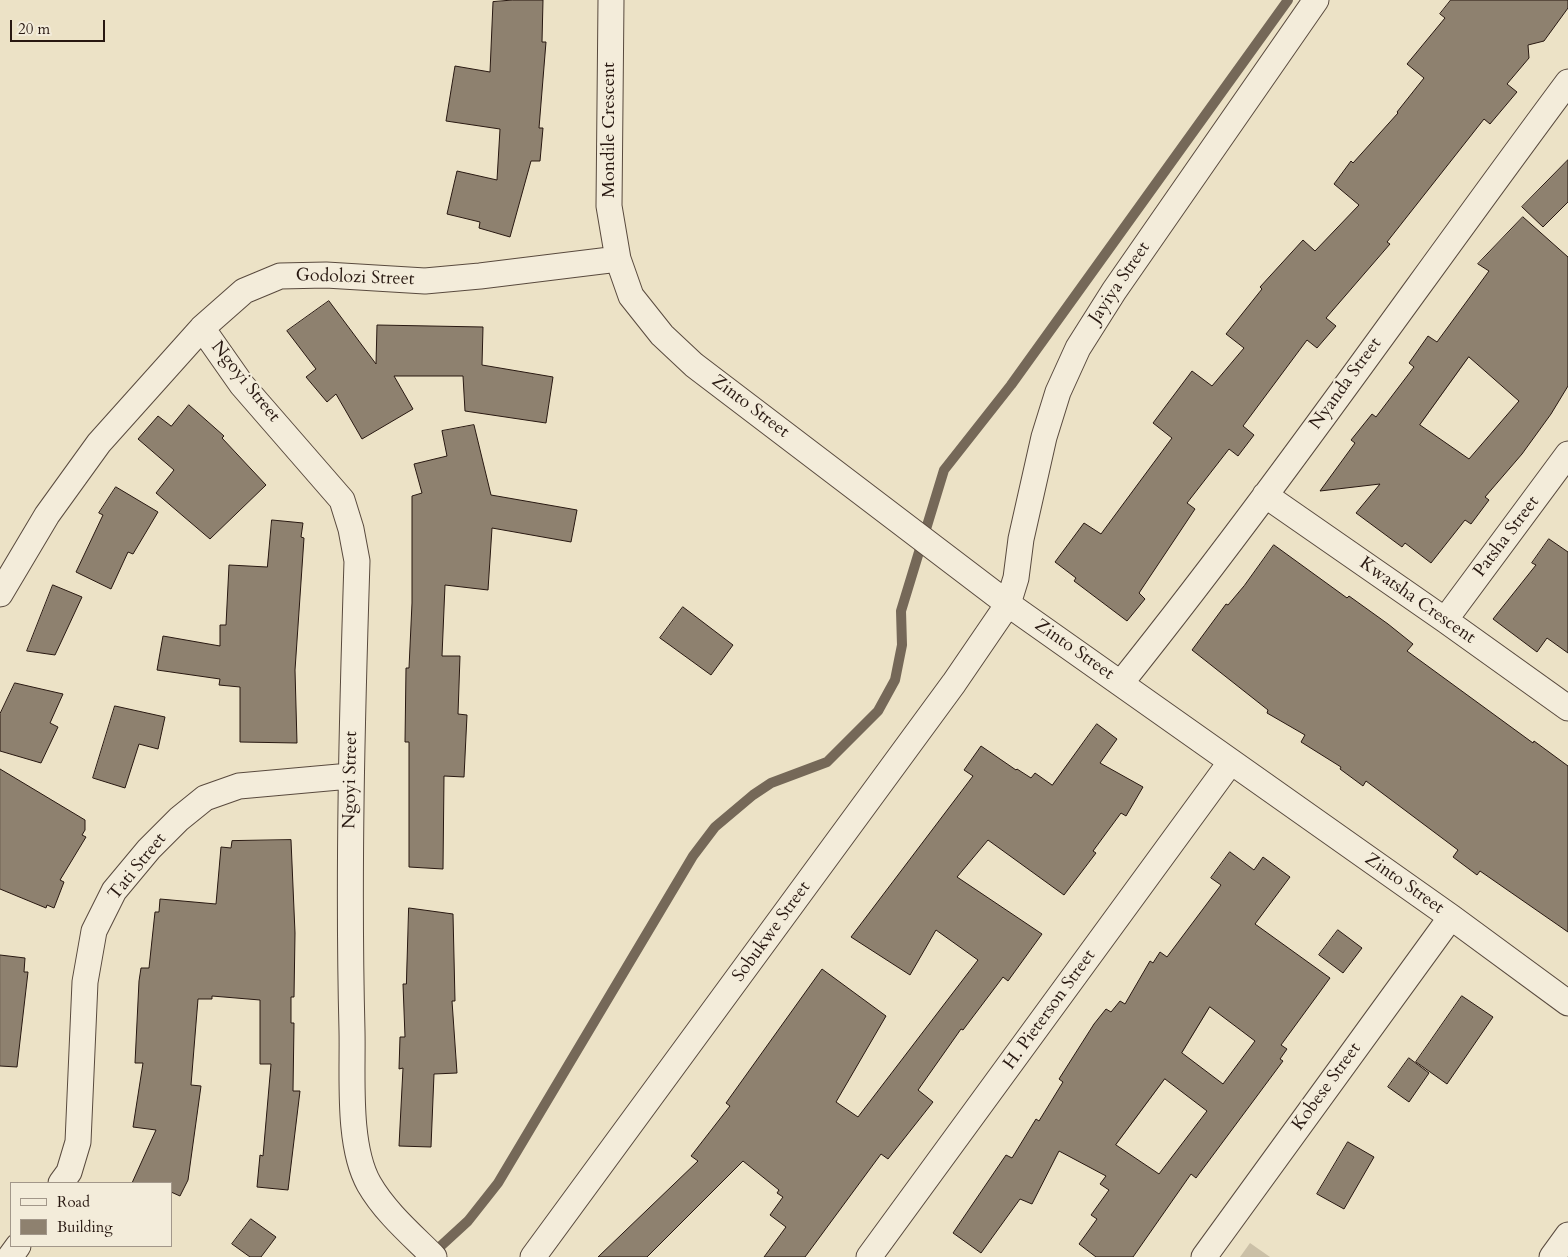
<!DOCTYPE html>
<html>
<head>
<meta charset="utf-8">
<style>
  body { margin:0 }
  #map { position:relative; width:1568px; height:1257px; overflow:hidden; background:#ece2c6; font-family:Cardo,serif }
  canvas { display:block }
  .legend { position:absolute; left:10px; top:1182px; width:162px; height:65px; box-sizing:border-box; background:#f3ecda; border:1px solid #a2978a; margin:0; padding:6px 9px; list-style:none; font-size:15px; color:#281811 }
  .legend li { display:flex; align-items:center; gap:10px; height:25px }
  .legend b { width:25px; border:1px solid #a2978a }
  .scale { position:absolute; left:10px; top:20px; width:95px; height:22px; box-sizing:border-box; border:2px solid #281811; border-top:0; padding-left:6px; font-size:15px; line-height:18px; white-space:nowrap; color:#281811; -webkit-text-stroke:4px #f3ecda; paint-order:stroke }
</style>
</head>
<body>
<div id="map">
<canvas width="1568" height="1257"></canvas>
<ul class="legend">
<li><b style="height:6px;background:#f3ecda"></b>Road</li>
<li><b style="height:14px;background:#8e816f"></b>Building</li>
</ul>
<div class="scale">20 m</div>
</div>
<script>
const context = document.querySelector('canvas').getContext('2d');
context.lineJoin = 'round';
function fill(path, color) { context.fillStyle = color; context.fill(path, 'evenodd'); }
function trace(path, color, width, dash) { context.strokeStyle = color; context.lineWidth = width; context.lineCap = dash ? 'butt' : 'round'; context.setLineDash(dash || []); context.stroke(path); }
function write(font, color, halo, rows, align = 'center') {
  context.font = font + ' Cardo,serif'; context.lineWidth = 4.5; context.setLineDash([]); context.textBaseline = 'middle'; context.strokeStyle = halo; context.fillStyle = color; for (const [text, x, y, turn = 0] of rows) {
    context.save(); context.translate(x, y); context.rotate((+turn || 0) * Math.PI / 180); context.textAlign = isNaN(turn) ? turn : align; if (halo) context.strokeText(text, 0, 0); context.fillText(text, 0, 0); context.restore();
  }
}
const green = new Path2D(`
  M1250 1243 1270 1257H1240Z`);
const stream = new Path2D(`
  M431 1255 468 1221 498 1183 693 856 715 827 753 795 771 783 827 762 878 711 895 680 902 645 901 611 944 470 1011 385 1288 0`);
const building = new Path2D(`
  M513 0H543L542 42H546L539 128H543L540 161H531L510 237 479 228 480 222 447 214 457 171 497 180 500 129 446 121 455 66 490 72 493 2Z
  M1451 0H1568V8L1544 41 1528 45 1529 58 1507 84 1517 92 1490 124 1484 119 1387 242 1390 244 1326 318 1336 326 1317 348 1307 340 1243 426 1254 435 1238 456 1229 449 1187 503 1195 509 1139 593 1145 599 1127 621 1074 581 1076 578 1055 562 1084 523 1101 534 1172 438 1153 423 1192 371 1212 386 1244 348 1226 334 1262 289 1260 287 1303 240 1315 251 1359 205 1334 184 1351 161 1353 163 1398 113 1397 112 1424 78 1407 64 1445 18 1440 14Z
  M1568 160V202L1543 227 1522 207Z
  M1523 217 1568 257V386L1551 414 1522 454 1485 497 1489 500 1471 524 1465 520 1431 563 1405 543 1402 547 1356 513 1380 484 1320 491 1355 443 1351 440 1372 414 1376 417 1414 367 1409 363 1428 336 1437 342 1489 271 1478 264ZM1469 357 1519 401 1469 459 1420 425Z
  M329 301 376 364 377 325 483 327 482 365 553 377 546 423 465 411 463 376H394L413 409 362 439 336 394 327 402 306 377 316 369 287 331Z
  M189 405 224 436 222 438 266 485 210 539 156 493 174 470 138 439 158 416 171 426Z
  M474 425 491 495 577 510 571 542 492 528 488 590 445 585 442 656H460L458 714 467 715 464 777 444 776 443 869 409 867V742H405L406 668H409L412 603V496L422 493 414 464 447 456 442 431Z
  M116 487 158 512 133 554 128 552 111 589 76 572 103 515 99 513Z
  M272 520 303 523 301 537 304 538 295 670 297 743 240 742V687L219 685 220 679 157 670 163 636 220 646V625H226L229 565 267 567Z
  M1549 539 1568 552V653L1547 638 1537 652 1493 619 1536 565 1532 563Z
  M1274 545 1347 598 1349 596 1388 624 1413 644 1407 651 1533 743 1534 741 1568 766V932L1480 871 1477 875 1453 857 1458 850 1366 781 1363 786 1340 769 1341 767 1301 742 1305 735 1267 713 1268 710 1192 650 1226 604 1228 605 1244 586Z
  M53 585 82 597 55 655 27 651Z
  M683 607 733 645 711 675 660 638Z
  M15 683 63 694 50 723 58 727 41 763 0 751V714Z
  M115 706 165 717 158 749 139 744 125 788 93 778Z
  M1097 724 1117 739 1100 763 1143 787 1126 816 1121 813 1093 851 1096 853 1064 895 988 840 957 877 1042 934 1008 981 1003 977 963 1030 961 1029 918 1090 933 1102 888 1159 881 1154 805 1257H764L786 1227 770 1215 783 1197 777 1193 779 1190 743 1161 647 1257H598L698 1161 691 1156 730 1106 726 1103 822 969 886 1016 836 1102 858 1117 978 960 936 930 910 975 851 937 973 776 964 770 981 746 1016 770 1017 769 1031 778 1035 773 1052 785Z
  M0 769 85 820V830L82 835 86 837 60 880 64 882 54 908 47 905 46 908 0 889Z
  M291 840 295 933 294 997H291V1023H294L293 1091H300L288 1190 257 1187 260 1155 263 1156 271 1064H260V1000L212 996V999H198L191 1085 201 1086 188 1180 180 1196 171 1192V1183H132L156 1130 133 1127 143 1063H135L139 981 141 968H149L155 912H159L160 899 216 904 221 847 231 848 232 841Z
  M1230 852 1254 870 1263 857 1290 877 1255 924 1330 978 1281 1045 1287 1049 1280 1059 1283 1061 1196 1178 1191 1174 1133 1257H1096L1079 1244 1097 1219 1091 1215 1109 1190 1100 1184 1106 1176 1059 1151 1032 1204 1020 1199 981 1253 953 1233 1006 1155 1012 1158 1036 1119 1039 1121 1063 1082 1059 1079 1094 1024 1106 1009 1111 1012 1120 1001 1125 1004 1150 961 1153 963 1160 952 1167 957 1221 885 1211 878ZM1210 1007 1255 1041 1223 1084 1182 1053ZM1165 1079 1207 1111 1159 1174 1116 1145Z
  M409 908 453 914 455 1001H452L457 1073 434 1074 431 1147 399 1146 403 1068 399 1069 400 1037H405L403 984H406Z
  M1338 930 1362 948 1343 973 1319 955Z
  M0 955 25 958 24 972H28L17 1067 0 1066Z
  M1462 996 1493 1017 1447 1084 1416 1062Z
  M1409 1058 1429 1073 1409 1102 1388 1087Z
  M1348 1142 1374 1157 1344 1209 1317 1194Z
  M251 1219 276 1237 261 1257H250L232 1244Z`);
const street = new Path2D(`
  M611 0 609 206 618 259 631 296 662 335 694 365 1008 604 1451 917 1568 1003
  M202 328 242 385 342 500 351 529 357 561C352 718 348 874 352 1031 353 1075 347 1145 369 1184 385 1212 412 1235 434 1257
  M1265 495 1445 620 1568 708
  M0 594 47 515 99 443 202 328 244 291 280 276 326 275 425 281 480 276 618 259
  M1445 620 1568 454
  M1121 683C1277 488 1419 282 1568 82
  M61 1183 69 1172 78 1142 85 982 94 931 114 891 149 849 179 819 205 798 239 786 350 776
  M10 1257 18 1246
  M533 1257 954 683 1008 604 1016 578 1021 539 1044 437 1058 392 1078 348 1114 291 1316 0
  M869 1257 1230 763
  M1204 1257 1451 917
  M1552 1257 1568 1235`);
const streetNames = [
  ["Mondile Crescent",610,130,-90],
  ["Godolozi Street",355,278,2],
  ["Jayiya Street",1120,283,-56],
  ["Ngoyi Street",245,382,51],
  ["Nyanda Street",1346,384,-54],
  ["Zinto Street",750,407,37],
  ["Patsha Street",1507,537,-53],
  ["Kwatsha Crescent",1417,601,35],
  ["Zinto Street",1074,650,35],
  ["Ngoyi Street",351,780,-89],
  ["Tati Street",138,867,-51],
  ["Zinto Street",1404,884,35],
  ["Sobukwe Street",772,932,-54],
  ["H. Pieterson Street",1050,1010,-54],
  ["Kobese Street",1327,1087,-54]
];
fill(green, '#cbc0a7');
trace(stream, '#756858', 10);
fill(building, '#8e816f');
trace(building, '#281811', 1);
trace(street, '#594a3e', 27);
trace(street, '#f3ecda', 25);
write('18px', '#281811', '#f3ecda', streetNames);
</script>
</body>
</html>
